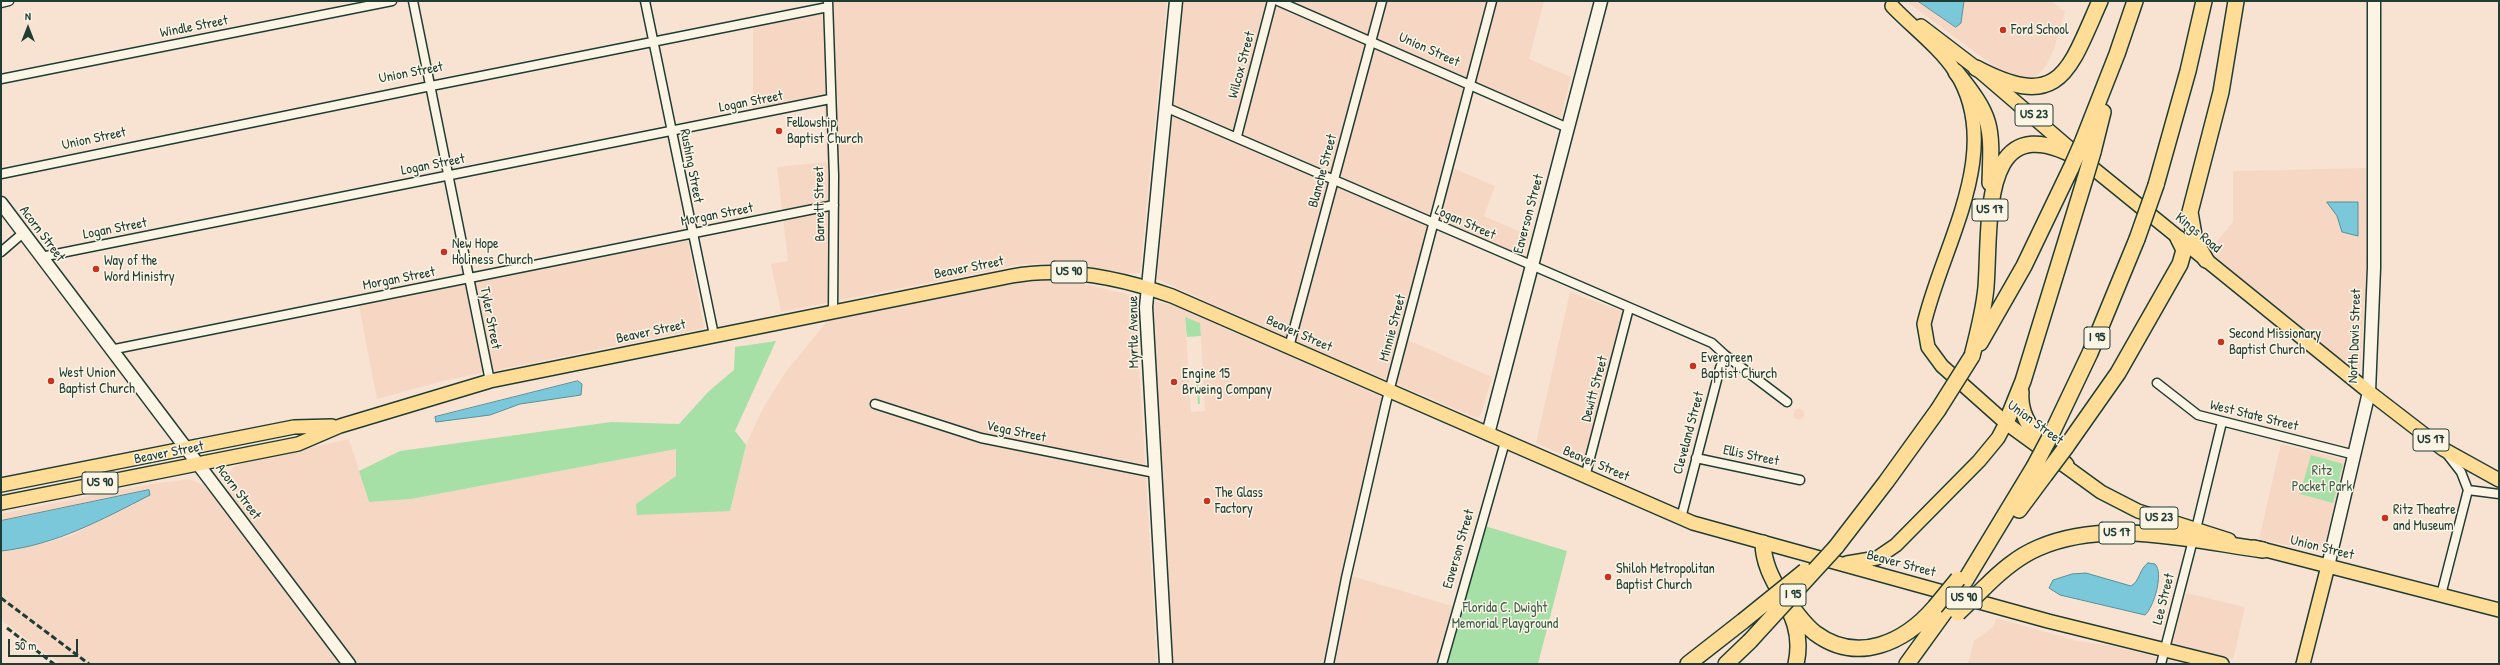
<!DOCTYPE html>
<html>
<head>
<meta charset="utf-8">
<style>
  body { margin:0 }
  #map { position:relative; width:2500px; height:665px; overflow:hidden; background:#f8e3d2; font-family:"Patrick Hand",sans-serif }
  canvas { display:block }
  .frame { position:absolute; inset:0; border:2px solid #1f3d34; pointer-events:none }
  .north { position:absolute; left:8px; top:8px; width:40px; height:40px; -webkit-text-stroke:3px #fcf5e5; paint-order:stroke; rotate:0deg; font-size:11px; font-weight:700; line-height:16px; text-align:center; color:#1f3d34 }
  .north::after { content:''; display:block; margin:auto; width:14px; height:18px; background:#1f3d34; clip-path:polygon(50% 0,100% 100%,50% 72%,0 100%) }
  .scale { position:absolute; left:8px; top:639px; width:70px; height:18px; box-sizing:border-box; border:2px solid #1f3d34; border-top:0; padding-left:5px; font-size:12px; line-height:14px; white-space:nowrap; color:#1f3d34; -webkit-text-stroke:3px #fcf5e5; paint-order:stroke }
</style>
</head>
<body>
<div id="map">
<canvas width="2500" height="665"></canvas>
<div class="frame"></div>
<div class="north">N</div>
<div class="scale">50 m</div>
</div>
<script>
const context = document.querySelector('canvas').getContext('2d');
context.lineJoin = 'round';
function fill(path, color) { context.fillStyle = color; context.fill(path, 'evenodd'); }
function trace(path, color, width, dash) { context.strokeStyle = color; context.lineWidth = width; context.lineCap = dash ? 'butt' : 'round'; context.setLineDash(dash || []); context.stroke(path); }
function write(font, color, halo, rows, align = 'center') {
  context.font = font + ' "Patrick Hand",sans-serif'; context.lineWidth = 3; context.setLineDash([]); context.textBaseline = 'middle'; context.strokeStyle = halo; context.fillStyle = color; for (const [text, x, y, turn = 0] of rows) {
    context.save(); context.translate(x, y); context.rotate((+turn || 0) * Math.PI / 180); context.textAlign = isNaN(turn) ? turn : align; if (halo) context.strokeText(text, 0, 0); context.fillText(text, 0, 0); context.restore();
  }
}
const built = new Path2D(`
  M834 1H1167L1140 273 1125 274 1070 263 1023 264 781 312 771 264 788 261 777 167 827 162 824 106 753 119V26L834 11Z
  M1183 1H1544L1529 59 1571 77 1558 128 1473 93 1453 168 1495 186 1484 216 1530 236 1521 265 1437 229 1408 340 1492 377 1481 414 1477 418 1297 342 1157 279Z
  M1906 1H2052L2065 12 2054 49 2046 66 2030 84 2010 78Z
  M2366 168 2367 270 2360 370 2352 369 2208 252 2233 222V171Z
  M686 229 704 328 443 381 377 399 357 296Z
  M1063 279 1135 296 1157 664H356L229 493 227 483 229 473 234 467 245 462 349 439 369 502 411 499 676 449V476L636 504 730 511 746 445 762 410 785 373 827 321 1019 282Z
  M1570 292 1633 315 1593 468 1536 443Z
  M1155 301 1172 305 1200 317 1391 401 1352 576 1462 609 1447 664H1173L1153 305ZM1185 317 1200 323 1205 411 1191 412Z
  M1793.5 414a5.5 5.5 0 1 1 11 0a5.5 5.5 0 1 1-11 0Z
  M2281 444 2347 460 2325 544 2318 552 2259 539Z
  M189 479 203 485 214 497 342 664H61L1 620V551L46 543 74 534 150 494 148 490 1 521V514L146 485Z
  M2186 593 2245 607 2233 659 2172 644Z
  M1996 618 2078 641 2113 646 2184 664H1968L1974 641 1994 626Z`);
const green = new Path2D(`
  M1185 317 1200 323 1201 336 1187 337Z
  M776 341 735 431 746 445 730 511 637 515 636 504 676 476V449L411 499 369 502 359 471 400 451 611 422 679 424 709 391 734 370 735 347Z
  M1196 374H1198L1200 404H1198Z
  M2311 455 2343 464 2333 503 2300 494Z
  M1485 526 1567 551 1538 664H1447Z`);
const water = new Path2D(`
  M1918 1H1964L1961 23 1956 27Z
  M2327 202H2358V236L2342 232 2337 216Z
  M578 381 582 384 581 395 520 404 490 415 436 422 435 417Z
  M149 490 150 495C101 520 56 545 1 551V521Z
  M2148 563 2155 564C2164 573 2154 607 2145 615L2060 595 2049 588 2053 580 2072 574 2086 573 2131 586C2140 581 2139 569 2148 563Z`);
const street = new Path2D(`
  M413 1 490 381
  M645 1 714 335
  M828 1 834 176 833 312
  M1278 1 1568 128
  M1 3 9 1
  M1 79 392 1
  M1165 107 1712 343 1725 355 1787 402
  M1237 136 1272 1
  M1 174 421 88 828 7
  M1 252 23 233
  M41 257 830 99
  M1289 347 1382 1
  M110 350 834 205
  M2157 383 2198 415 2355 455
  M875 404 981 438 1155 473
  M1696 458 1800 480
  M1585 477 1629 308
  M2468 490 2499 494
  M1681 518 1720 368 1725 355
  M2196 529 2222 422
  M2441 595 2468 490 2461 472 2447 454
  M1329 664 1346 578 1386 403 1492 1
  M1442 664 1505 442
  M2161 664 2193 540`);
const secondary = new Path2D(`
  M1 203 349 664
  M1488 434 1601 1
  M2328 566 2369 392 2374 268V1
  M1166 664 1146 307 1176 1`);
const primary = new Path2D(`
  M1892 6C1912 27 1939 47 1955 71 2006 150 1942 245 1924 324L1928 347 1942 366 2006 423 2101 492 2138 511 2229 540
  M1921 26 1976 68 2089 165 2369 392 2443 449 2499 480
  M1 485 294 427 332 426
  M1 503 298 444 340 426 490 381 1012 276C1065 266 1121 278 1172 296L1693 523 2048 621 2222 664
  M2254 547 2499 610
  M1847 563 1877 558 1896 545 1979 461 1998 438 2006 423
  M2303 664 2328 566`);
const highway = new Path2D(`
  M1976 68C2061 113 2069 70 2100 1
  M1956 72C1993 118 1992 125 1990 183
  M2082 143 2117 54 2135 1
  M2093 152 2103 112
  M2156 185 2188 71 2204 1
  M2206 260 2195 241 2190 212 2221 92 2236 1
  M1980 343 2024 266 2071 168
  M1972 356C1978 333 1984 310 1986 287 1991 221 1978 97 2087 163
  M2021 392C2018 424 2045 443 2066 465
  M2006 423 2023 381 2085 179
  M2051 435 2090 353 2137 239
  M2066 447 2118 373 2180 264 2184 250 2178 238
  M2019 510 2045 475
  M1763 543C1764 589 1808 610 1796 664
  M1836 547 1886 482 1938 410
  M1965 581 2034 467
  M1985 587C2001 571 2017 557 2038 548 2107 518 2191 540 2263 550
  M1782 593C1792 607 1801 622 1815 633 1858 665 1905 642 1935 607
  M1688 664 1743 621
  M1726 664 1750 641
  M1907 664 1946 610`);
const rail = new Path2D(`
  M1 598 89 664
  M7 628 54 664`);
const highwayBridge = new Path2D(`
  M2071 168 2082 143
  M2085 179 2093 152
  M2137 239 2156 185
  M1938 410 1972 356
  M2034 467 2051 435
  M2045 475 2066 447
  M1935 607 1958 579
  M1958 613 1985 587
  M1743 621 1805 571
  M1750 641 1836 547`);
const markers = [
  [2003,30,4,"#c8321e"],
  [779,131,4,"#c8321e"],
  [444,252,4,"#c8321e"],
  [96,269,4,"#c8321e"],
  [2221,342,4,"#c8321e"],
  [1693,366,4,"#c8321e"],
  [51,381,4,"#c8321e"],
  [1174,382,4,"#c8321e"],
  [1207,501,4,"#c8321e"],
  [2385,518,4,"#c8321e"],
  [1608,577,4,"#c8321e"]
];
const shields = [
  [2034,115,38],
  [1990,210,36],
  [1069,272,36],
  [2097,338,26],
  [2431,440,36],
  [100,483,36],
  [2159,518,38],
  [2117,533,36],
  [1793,595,26],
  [1964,598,36]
];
const shieldNames = [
  ["US 23",2034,115],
  ["US 17",1990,210],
  ["US 90",1069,272],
  ["I 95",2097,338],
  ["US 17",2431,440],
  ["US 90",100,483],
  ["US 23",2159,518],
  ["US 17",2117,533],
  ["I 95",1793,595],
  ["US 90",1964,598]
];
const streetNames = [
  ["Windle Street",194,27,-11],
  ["Union Street",1429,50,24],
  ["Wilcox Street",1242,65,-75],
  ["Union Street",411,73,-11],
  ["Logan Street",751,102,-11],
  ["Union Street",94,139,-12],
  ["Logan Street",433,165,-11],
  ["Rushing Street",691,166,79],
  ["Blanche Street",1323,171,-75],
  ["Barnett Street",820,204,-91],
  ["Eaverson Street",1529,214,-75],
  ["Morgan Street",717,215,-11],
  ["Logan Street",1465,223,24],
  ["Logan Street",115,229,-11],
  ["Kings Road",2198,233,39],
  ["Acorn Street",42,234,53],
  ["Beaver Street",969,268,-11],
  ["Morgan Street",399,279,-11],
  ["Tyler Street",490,318,79],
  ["Minnie Street",1393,328,-75],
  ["Beaver Street",651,332,-12],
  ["Myrtle Avenue",1134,332,-91],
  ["Beaver Street",1299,334,24],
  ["North Davis Street",2355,336,-88],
  ["Dewitt Street",1595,389,-75],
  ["West State Street",2254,416,14],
  ["Union Street",2035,423,36],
  ["Vega Street",1016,432,12],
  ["Cleveland Street",1689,433,-75],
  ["Beaver Street",169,453,-11],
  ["Ellis Street",1751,456,12],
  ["Beaver Street",1596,464,23],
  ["Acorn Street",238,492,53],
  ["Union Street",2322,548,14],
  ["Eaverson Street",1459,549,-74],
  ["Beaver Street",1901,564,15],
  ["Lee Street",2164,599,-76]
];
const poiNames = [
  ["Ford School",2011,30],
  ["Fellowship",787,123],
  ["Baptist Church",787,139],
  ["New Hope",452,244],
  ["Holiness Church",452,260],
  ["Way of the",104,261],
  ["Word Ministry",104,277],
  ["Second Missionary",2229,334],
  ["Baptist Church",2229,350],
  ["Evergreen",1701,358],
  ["Baptist Church",1701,374],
  ["West Union",59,373],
  ["Baptist Church",59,389],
  ["Engine 15",1182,374],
  ["Brweing Company",1182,390],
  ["The Glass",1215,493],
  ["Factory",1215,509],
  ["Ritz Theatre",2393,510],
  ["and Museum",2393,526],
  ["Shiloh Metropolitan",1616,569],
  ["Baptist Church",1616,585]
];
const parkNames = [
  ["Ritz",2322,471],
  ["Pocket Park",2322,487],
  ["Florida C. Dwight",1505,608],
  ["Memorial Playground",1505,624]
];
fill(built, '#f6d7c4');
fill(green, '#a6e0a6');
fill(water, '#7cc8db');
trace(water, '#579098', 1);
trace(street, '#1f3d34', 11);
trace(secondary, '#1f3d34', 15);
trace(primary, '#1f3d34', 16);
trace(highway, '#1f3d34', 18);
trace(street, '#fcf5e5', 8);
trace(secondary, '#fcf5e5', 12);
trace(primary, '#ffdd96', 13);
trace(highway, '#ffdd96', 15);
trace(rail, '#1f3d34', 3, [6, 3]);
trace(highwayBridge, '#1f3d34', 18, []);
trace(highwayBridge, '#ffdd96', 15);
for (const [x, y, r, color] of markers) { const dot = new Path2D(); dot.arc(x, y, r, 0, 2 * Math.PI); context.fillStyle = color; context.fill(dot); trace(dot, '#fcf5e5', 1.5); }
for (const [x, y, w] of shields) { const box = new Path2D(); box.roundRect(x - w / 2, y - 11, w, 22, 3); context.fillStyle = '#fcf5e5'; context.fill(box); trace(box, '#1f3d34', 1); }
write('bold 13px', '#1f3d34', null, shieldNames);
write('14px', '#1f3d34', '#fcf5e5', streetNames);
write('14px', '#1f3d34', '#fcf5e5', poiNames, 'left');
write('14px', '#3a5e4b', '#fcf5e5', parkNames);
</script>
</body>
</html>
